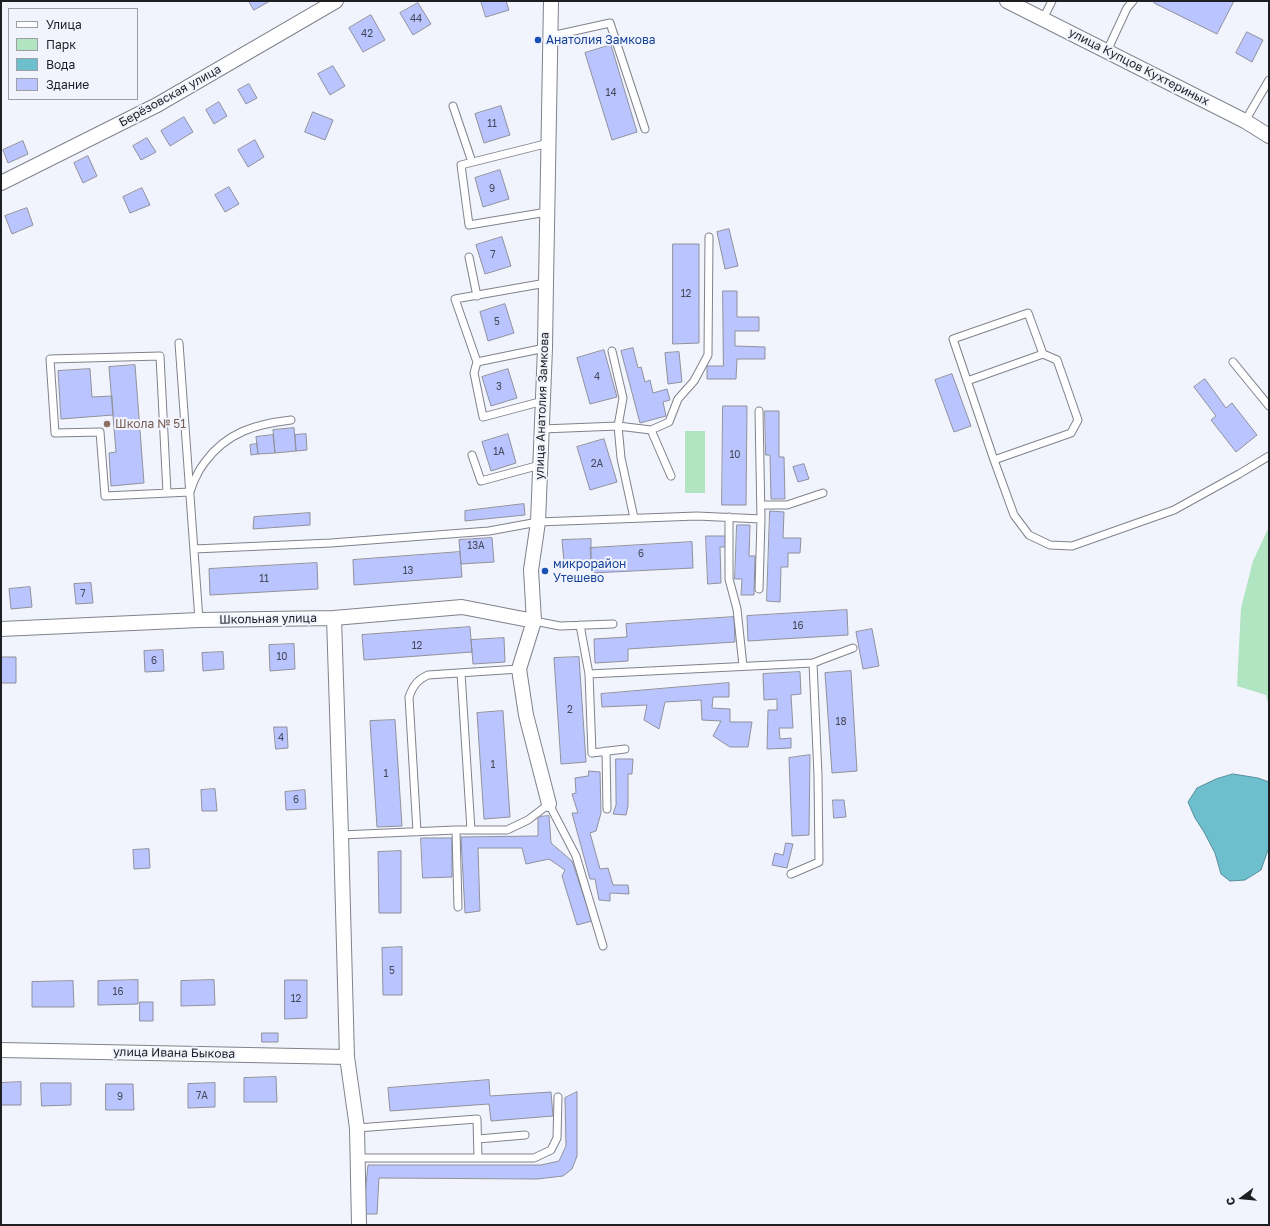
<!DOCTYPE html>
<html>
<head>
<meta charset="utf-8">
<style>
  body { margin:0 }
  #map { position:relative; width:1270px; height:1226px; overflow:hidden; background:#f1f3fd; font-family:"Golos Text",sans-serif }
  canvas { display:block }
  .frame { position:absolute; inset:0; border:2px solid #1e1f23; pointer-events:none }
  .legend { position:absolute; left:8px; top:8px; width:130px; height:92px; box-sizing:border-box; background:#f1f3fd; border:1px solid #9d9ea6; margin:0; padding:5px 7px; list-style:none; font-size:12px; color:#1e1f23 }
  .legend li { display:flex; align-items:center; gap:8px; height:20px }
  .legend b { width:20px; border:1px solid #9d9ea6 }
  .north { position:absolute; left:1222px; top:1178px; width:40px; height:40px; -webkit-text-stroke:3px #f1f3fd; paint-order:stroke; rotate:254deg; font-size:11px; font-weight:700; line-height:16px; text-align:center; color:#1e1f23 }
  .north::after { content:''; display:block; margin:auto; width:14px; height:18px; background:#1e1f23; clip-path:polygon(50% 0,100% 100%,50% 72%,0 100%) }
</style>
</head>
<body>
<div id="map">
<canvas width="1270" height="1226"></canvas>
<div class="frame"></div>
<ul class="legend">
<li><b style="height:5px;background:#fff"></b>Улица</li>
<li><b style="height:11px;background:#b1e4c1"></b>Парк</li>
<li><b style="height:11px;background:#6dbfcd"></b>Вода</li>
<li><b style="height:11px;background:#bac4fe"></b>Здание</li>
</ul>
<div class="north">С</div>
</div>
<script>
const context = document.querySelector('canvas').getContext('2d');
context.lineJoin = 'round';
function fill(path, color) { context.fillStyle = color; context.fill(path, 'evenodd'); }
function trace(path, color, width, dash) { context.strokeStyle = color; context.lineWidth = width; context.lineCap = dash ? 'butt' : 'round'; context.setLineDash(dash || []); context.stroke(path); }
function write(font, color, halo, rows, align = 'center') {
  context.font = font + ' "Golos Text",sans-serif'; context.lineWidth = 4; context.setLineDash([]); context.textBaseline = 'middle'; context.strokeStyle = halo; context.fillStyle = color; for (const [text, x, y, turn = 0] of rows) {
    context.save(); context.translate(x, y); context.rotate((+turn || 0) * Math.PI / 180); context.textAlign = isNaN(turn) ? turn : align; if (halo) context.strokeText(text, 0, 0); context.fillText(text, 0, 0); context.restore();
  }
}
const green = new Path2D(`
  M685 431H705V493H685Z
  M1269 527V706L1266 695 1237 686 1241 608 1253 561Z`);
const water = new Path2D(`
  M1233 774 1258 778 1269 782V847L1261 870 1245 880 1230 881 1221 874 1215 853 1204 832 1195 818 1188 802 1197 788 1216 779Z`);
const building = new Path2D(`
  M249 1H270L254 10Z
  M481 1H506L509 10 486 17Z
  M1155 1H1234L1217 34 1154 3Z
  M418 3 431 24 413 35 400 13Z
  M371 15 385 40 363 52 349 28Z
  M1247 32 1263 40 1252 62 1236 53Z
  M611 45 637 132 612 140 585 53Z
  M333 66 345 86 330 95 318 74Z
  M249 84 257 98 246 104 238 90Z
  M219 102 227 116 214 124 206 110Z
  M501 106 510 135 484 143 475 114Z
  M313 112 333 120 325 140 305 132Z
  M184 117 193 132 170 146 161 131Z
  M147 138 156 152 141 160 133 146Z
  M255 140 264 157 248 167 238 150Z
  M23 141 28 154 8 163 3 150Z
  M88 156 97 176 83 183 74 163Z
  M500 170 509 199 483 207 475 178Z
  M229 187 239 204 225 212 215 195Z
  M142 188 150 205 130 213 123 197Z
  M27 208 33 225 12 234 5 216Z
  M729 229 738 266 725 269 717 232Z
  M502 237 511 266 485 274 476 245Z
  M673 244H699V343L673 344Z
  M723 291H737V317H759V331H735V346L765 347V359H737L736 379H707V366H723Z
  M505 304 514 333 488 341 480 312Z
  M633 348 638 368 641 367 645 382 650 380 653 393 667 389 670 400 663 402 666 416 640 423 621 351Z
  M604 350 617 397 590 404 577 358Z
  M679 352 682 382 668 384 665 353Z
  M135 365 144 483 111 486 109 453 116 452 109 367Z
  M90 369 92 397 112 396 113 415 61 419 58 371Z
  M508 369 517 398 491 406 482 377Z
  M952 374 971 426 954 432 935 380Z
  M1205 379 1226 408 1232 403 1257 435 1236 452 1211 420 1216 416 1194 387Z
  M723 406H747L746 505H722Z
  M765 411H779V457H784L785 499H771L770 455H766Z
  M294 428 296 451 275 453 273 430Z
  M306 434 307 450 296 451 295 435Z
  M508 434 516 463 491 471 482 442Z
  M273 435 275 453 258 454 256 437Z
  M604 439 617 482 590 490 577 447Z
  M257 444 258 454 251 455 250 445Z
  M804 464 809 479 798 482 793 467Z
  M524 504 525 515 465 521V511Z
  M770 511 784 512 783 538H801L800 553H788V567H781L780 602 767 601Z
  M310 513V525L253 529 254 517Z
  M737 525H750L749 556H755L754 595H741L742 579H735Z
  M706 536H726V547H720L721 583 708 584Z
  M492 538 494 562 461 564 459 540Z
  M591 539V560L564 562 562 540Z
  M692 542 693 568 592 573 590 548Z
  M460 552 462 577 354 585 353 560Z
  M317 563 318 589 210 595 209 569Z
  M91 583 93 603 76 604 74 584Z
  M30 587 32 607 11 609 9 589Z
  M847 610 848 635 748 641 747 616Z
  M734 617 735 642 628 649V661L595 663 594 639 627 637 626 624Z
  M470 627 472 652 364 660 362 635Z
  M872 629 879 666 863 669 856 632Z
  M504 638 505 662 473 664 471 640Z
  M294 644 295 669 270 671 269 645Z
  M163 650 164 671 145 672 144 651Z
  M223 652 224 669 203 671 202 653Z
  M1 657H16V683H1Z
  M579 657 586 762 561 764 554 658Z
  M851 671 857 771 832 773 825 673Z
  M800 672 801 694 791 695 793 728H779L780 739 791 738V748L767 749 768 710H777V699L764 700 763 674Z
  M729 683V697H713L712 708 730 709V722H752L748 747H730L713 736 721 721 702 720 701 700 665 702 659 729 644 720 647 705 602 707 601 694Z
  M503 711 510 817 484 819 477 713Z
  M395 720 402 826 377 827 370 721Z
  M274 727H287L288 748 276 749Z
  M810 755 809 835 792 836 789 758Z
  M616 759H633L632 774H628V806L626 815 613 814 616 805Z
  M589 771 600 772 601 813 596 831 590 833 600 869 608 868 613 885H628L629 894 610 893V901L599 900 595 879H590L572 813H578L572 794 576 793 575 778 588 776Z
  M215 789 217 811H202L201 790Z
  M305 790 306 809 286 810 285 792Z
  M833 800H844L846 817 834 818Z
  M549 816 551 843 572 861 592 921 577 925 562 876 565 870 549 859 526 864 522 848H478L480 911 465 913 461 837 538 836V817Z
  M421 838H452V877L423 878Z
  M786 843 793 844 787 868 772 865 775 853 783 855Z
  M149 849 150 868 134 869 133 850Z
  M401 851V913H379L378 852Z
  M402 947V995H383L382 948Z
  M138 980V1004L98 1005V981Z
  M214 980 215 1005 181 1006V981Z
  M285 980H307V1018L285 1019Z
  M73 981 74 1007H32V982Z
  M140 1002H153V1021H140Z
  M262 1033H278V1042H262Z
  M276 1077 277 1102H244V1078Z
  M489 1080 490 1096 551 1092 553 1116 491 1121 489 1104 390 1111 388 1088Z
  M21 1082V1105H1V1083Z
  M41 1083H71V1105L42 1106Z
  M215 1083V1107L188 1108V1084Z
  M106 1084H133L134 1110H106Z
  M577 1092V1156L572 1169 563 1176 537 1179 379 1178 377 1214H363L368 1165H541L559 1161 566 1146 565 1098Z`);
const lane = new Path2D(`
  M1043 19 1052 1
  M551 36 610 23 645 129
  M1107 51 1127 8 1133 1
  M453 106 472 162
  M1245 121 1269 80
  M547 212 469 225 461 165 549 143
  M469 257 477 296
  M179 343 199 620
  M545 348 477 362 455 299 546 283
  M612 351 623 398 618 426 621 458 634 518
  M477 362 474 373 483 417 543 401
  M1233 362 1269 406
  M967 381 1043 354
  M759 411 761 519 759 589
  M542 429 618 426 651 430 669 422 678 399 694 381 708 355 709 237
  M651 430 671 476
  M472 455 481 481 540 465
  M994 460 1071 433 1078 420 1057 360 1043 354 1028 313 953 339 994 460 1014 515 1029 535 1050 545 1072 546 1174 510 1239 474 1269 456
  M167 493 160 356 50 359 55 433 100 432 105 496 190 492C192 486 194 480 197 475 199 470 202 466 205 462 227 432 256 424 291 420
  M761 505H787L823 493
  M729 517V579L737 609 743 666
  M194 549 331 543 489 531 538 522 697 516 761 519
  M534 621 560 626 613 624
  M580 625 589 674 592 753 625 749
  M461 673 471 830
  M589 674 813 663 853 648
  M606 751 607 809
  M456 830 458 907
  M417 832 409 697C413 686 417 680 428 675L519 669
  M341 835 455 830H507L528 820 549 804 576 856 603 946
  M791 874 819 862 818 775 813 663
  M357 1128 477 1119 478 1158
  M478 1139 525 1135
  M357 1158H534L551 1150 557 1138 558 1097`);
const street = new Path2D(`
  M1007 1 1245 121 1269 136
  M1 183 157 105 336 1
  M334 618 341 835 347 1057 357 1128 359 1225
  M1 629 199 620 334 618 462 607 534 621
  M549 804 526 715 519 669 534 621 531 570 538 522 545 348 546 283 551 1
  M1 1050 347 1057`);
const markers = [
  [538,40,4,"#1a4fb4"],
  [107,424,4,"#8d6e63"],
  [545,571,4,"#1a4fb4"]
];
const numberNames = [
  ["44",416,19],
  ["42",367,34],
  ["14",611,93],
  ["11",492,124],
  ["9",492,189],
  ["7",493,255],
  ["12",686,294],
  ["5",497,322],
  ["4",597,377],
  ["3",499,387],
  ["1А",499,452],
  ["10",735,455],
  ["2А",597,464],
  ["13А",476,546],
  ["6",641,554],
  ["13",408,571],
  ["11",264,579],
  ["7",83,594],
  ["16",798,626],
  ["12",417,646],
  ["10",282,657],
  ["6",154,661],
  ["2",570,710],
  ["18",841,722],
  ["4",281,738],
  ["1",493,765],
  ["1",386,774],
  ["6",296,800],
  ["5",392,971],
  ["16",118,992],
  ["12",296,999],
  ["7А",202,1096],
  ["9",120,1097]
];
const transitNames = [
  ["Анатолия Замкова",546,40],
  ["микрорайон",553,564],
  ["Утешево",553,578]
];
const streetNames = [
  ["улица Купцов Кухтериных",1139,67,27],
  ["Берёзовская улица",170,96,-29],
  ["улица Анатолия Замкова",542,406,-88],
  ["Школьная улица",268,619,-1],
  ["улица Ивана Быкова",174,1053,1]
];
const educationNames = [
  ["Школа № 51",115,424]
];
fill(green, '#b1e4c1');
fill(water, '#6dbfcd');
trace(water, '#558f9a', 1);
fill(building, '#bac4fe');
trace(building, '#8f919c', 1);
trace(lane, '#80828c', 9);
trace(street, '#80828c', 16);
trace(lane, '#fff', 7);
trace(street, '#fff', 14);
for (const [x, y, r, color] of markers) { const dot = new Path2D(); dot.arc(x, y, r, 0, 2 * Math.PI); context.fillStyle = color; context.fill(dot); trace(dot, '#f1f3fd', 1.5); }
write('10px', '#45485a', null, numberNames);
write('12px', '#164399', '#f1f3fd', transitNames, 'left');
write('12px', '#1e1f23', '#f1f3fd', streetNames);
write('12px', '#785e54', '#f1f3fd', educationNames, 'left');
</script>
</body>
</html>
